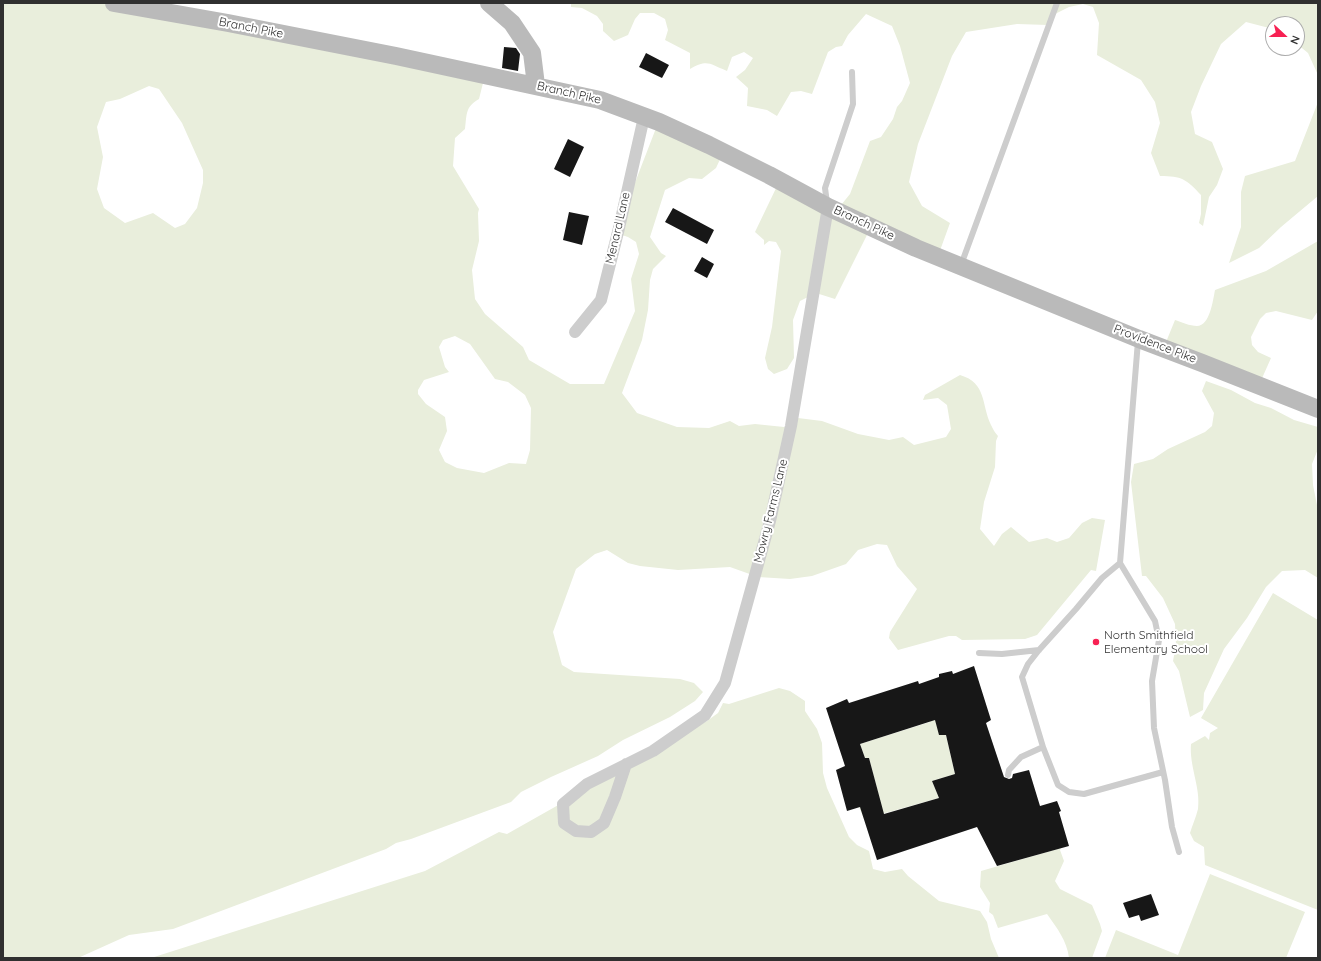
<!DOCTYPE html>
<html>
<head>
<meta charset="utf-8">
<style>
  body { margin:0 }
  #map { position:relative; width:1321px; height:961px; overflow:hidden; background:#fff; font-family:Quicksand,sans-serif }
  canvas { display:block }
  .frame { position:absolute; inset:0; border:4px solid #303030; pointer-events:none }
  .north { position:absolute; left:1265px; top:16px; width:40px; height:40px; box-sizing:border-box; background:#fff; border:1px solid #acacac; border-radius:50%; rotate:112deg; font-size:11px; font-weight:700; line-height:16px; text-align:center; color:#303030 }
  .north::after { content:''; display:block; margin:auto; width:14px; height:18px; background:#f72153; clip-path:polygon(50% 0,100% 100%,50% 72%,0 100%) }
</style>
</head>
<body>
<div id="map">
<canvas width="1321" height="961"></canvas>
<div class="frame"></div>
<div class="north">N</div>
</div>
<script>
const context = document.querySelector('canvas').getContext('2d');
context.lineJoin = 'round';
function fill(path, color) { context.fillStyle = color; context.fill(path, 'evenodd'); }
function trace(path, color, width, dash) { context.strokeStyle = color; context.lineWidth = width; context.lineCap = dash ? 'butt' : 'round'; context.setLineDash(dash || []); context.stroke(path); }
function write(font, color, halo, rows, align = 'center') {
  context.font = font + ' Quicksand,sans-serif'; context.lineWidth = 4; context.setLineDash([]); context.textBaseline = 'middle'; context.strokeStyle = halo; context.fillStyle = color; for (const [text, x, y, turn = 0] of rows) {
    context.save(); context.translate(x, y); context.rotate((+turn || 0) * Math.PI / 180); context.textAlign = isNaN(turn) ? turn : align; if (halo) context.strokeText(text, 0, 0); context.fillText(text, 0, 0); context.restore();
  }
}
const green = new Path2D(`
  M3 3H113L485 75 479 99C465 107 467 114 465 129L455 138 453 166 479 209 478 213 479 241 472 270 475 299 485 314 523 347 529 360 570 384H604L635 311 631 279 639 254 636 242 628 237 622 235 631 193 658 123 723 153 716 168 702 179 689 178 665 190 650 237 661 253 666 256 653 269 650 280 648 310 642 340 622 393 637 413 677 427 709 428 730 421 739 426 755 424 784 427 798 418 822 421 858 434 889 440 903 437 914 445 946 437 951 429 947 405 938 398 923 400 925 395 960 375C987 383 981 404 991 425 993 429 995 433 998 436L996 441 995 467 984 502 980 529 994 546 1002 534 1011 527 1029 542 1047 538 1057 542 1069 538 1082 523 1092 518 1105 520 1096 571 1091 570 1037 635 1025 639 962 640 956 636H949L898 650 889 638 890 632 917 589 897 566 887 545 877 544 858 550 846 564 812 576 790 579 758 577 730 567 678 570 640 566 628 563 607 550 595 554 576 569 553 632 562 665 574 672 680 679 694 683 703 692 695 701 670 717 623 740 598 756 551 777 521 792 511 802 411 839 396 843 386 849 173 929 129 935 78 958H3ZM149 86 159 89 182 123 203 170V183L197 208 185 224 175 228 153 213 125 223 104 208 97 189 103 157 97 127 106 102 120 99ZM455 336 470 344 495 379 508 382 525 395 531 408 530 450 526 464 509 463 484 473 457 468 445 462 439 450 447 431 445 417 426 404 418 394V390L424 380 449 372 445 367 439 347 443 340Z
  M571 3H1318V75L1308 53 1297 44V24H1273V29L1246 22 1221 44 1201 86 1191 112 1195 134 1212 142 1223 169 1217 185 1209 197 1203 226 1199 223 1201 214V195C1186 179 1182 176 1160 176L1151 153 1160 123 1155 102 1141 80 1097 55 1099 23 1093 7 1083 4 1069 7 1055 14 1048 25 1017 24 966 32 952 56 918 144 909 182 922 206 950 223 938 256 871 227 835 299 816 293 800 301 793 320 794 358 787 369 774 374 768 369 765 358 772 327 781 251 776 242 769 241 764 245V240L755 232 779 182 837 210 850 194 870 141 881 137 893 119 897 107 902 101 910 83 900 46 892 26 866 14 848 35 842 46 836 47 828 52 812 94 801 91 791 92 777 116 767 110 747 106 748 88 736 77 745 70 753 58 744 52 732 57 727 71C709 64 708 59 690 69V53L665 40 668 30 665 19 654 13H640L635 19 628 35 614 41 603 31V24L597 16 582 8 571 7Z
  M1318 102V196L1281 227 1259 248 1229 263 1241 227V192L1245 176 1295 161Z
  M1318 241V311L1312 320 1276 311 1266 313 1260 319 1251 337 1252 345 1258 352 1271 358 1259 385 1164 347 1175 320C1181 322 1190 326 1197 326 1210 326 1213 300 1215 290L1266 271Z
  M1206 381 1231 390 1255 403 1271 408 1294 420 1318 427V449L1312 464 1313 485 1318 510V578L1305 570 1282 571 1266 587 1247 618 1224 649 1204 693 1203 710 1190 717 1179 671 1173 661 1176 645 1175 624 1163 598 1146 576H1142L1131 482 1134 464 1153 459 1168 449 1205 432 1212 426 1214 413 1202 391Z
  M1273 593 1318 620V910L1205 865 1204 847 1194 841 1190 833C1192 826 1196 817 1198 809 1201 788 1189 766 1191 744L1205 736 1209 740 1210 733 1218 728 1201 718Z
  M779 688 790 691 805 701V711L817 729 822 743 823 773 827 788 849 837 857 845 869 851 873 869 885 872 902 869 908 876 939 901 980 911 987 922 991 939 999 958H151L425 871 499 832 507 834 707 721 718 713 723 703 729 704Z
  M924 704 946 735 955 774 932 781 939 798 864 819 859 807 880 800 869 758H865L860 744 930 722Z
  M1061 848 1060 850 1064 861 1055 881 1060 889 1092 905 1100 924 1102 931 1092 958H1069C1067 941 1057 928 1047 914L998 928 993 915 989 912 990 903 980 887 981 871Z
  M1210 874 1305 912 1286 958H1105L1116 930 1178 955Z`);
const building = new Path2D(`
  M504 47 516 48 520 54 518 71 502 68Z
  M646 53 669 65 662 78 639 67Z
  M568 139 584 147 570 177 554 169Z
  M673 208 714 230 707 244 665 222Z
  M569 212 589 216 582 245 563 240Z
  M702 257 714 264 707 278 694 271Z
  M974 666 991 720 986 723 1004 777 1009 779 1012 778 1013 774 1029 770 1040 806 1057 801 1061 811 1059 812 1069 846 997 866 977 827 877 860 860 807 847 811 836 770 845 766 826 708 847 699 849 703 918 681 919 684 939 677V674L952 671 953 674ZM935 720 939 735H946L955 774 932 781 939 798 884 814 869 758H865L860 744Z
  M1151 894 1159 915 1141 921 1139 915 1129 918 1123 903Z`);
const lane = new Path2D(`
  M827 203 825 188 853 104 852 72
  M961 265 1057 3
  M1138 341 1120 563 1155 621 1159 640 1152 681 1154 728 1165 780 1172 827 1179 852
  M979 653 1002 654 1039 650
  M1043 747 1022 677 1028 664 1039 650 1076 609 1102 578 1120 563
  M1008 775 1009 770 1021 757 1043 747 1058 785 1069 792 1084 794 1163 772`);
const street = new Path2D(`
  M575 332 601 300 619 228 644 117
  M626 764 615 797 604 823 591 832 576 831 564 823 563 804 587 784 653 751 705 715 725 683 770 521 791 426 828 207`);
const secondary = new Path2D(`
  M114 3 228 23 396 56 600 100 659 122 709 145 769 175 828 207 916 248 1139 339 1202 363 1318 409
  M489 3 512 23 532 53 536 85`);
const markers = [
  [1096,642,4,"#f72153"]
];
const streetNames = [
  ["Branch Pike",251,28,11],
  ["Branch Pike",569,93,13],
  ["Branch Pike",864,223,25],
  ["Menard Lane",618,228,-77],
  ["Providence Pike",1155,344,21],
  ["Mowry Farms Lane",771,511,-76]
];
const poiNames = [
  ["North Smithfield",1104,635],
  ["Elementary School",1104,649]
];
fill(green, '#e9eedc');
fill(building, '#171717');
trace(lane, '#cdcdcd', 6);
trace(street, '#cdcdcd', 12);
trace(secondary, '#bababa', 18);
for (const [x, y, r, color] of markers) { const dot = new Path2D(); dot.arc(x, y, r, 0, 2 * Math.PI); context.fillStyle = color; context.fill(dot); trace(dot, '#fff', 1.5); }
write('12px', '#303030', '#fff', streetNames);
write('12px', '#303030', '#fff', poiNames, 'left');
</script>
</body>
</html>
